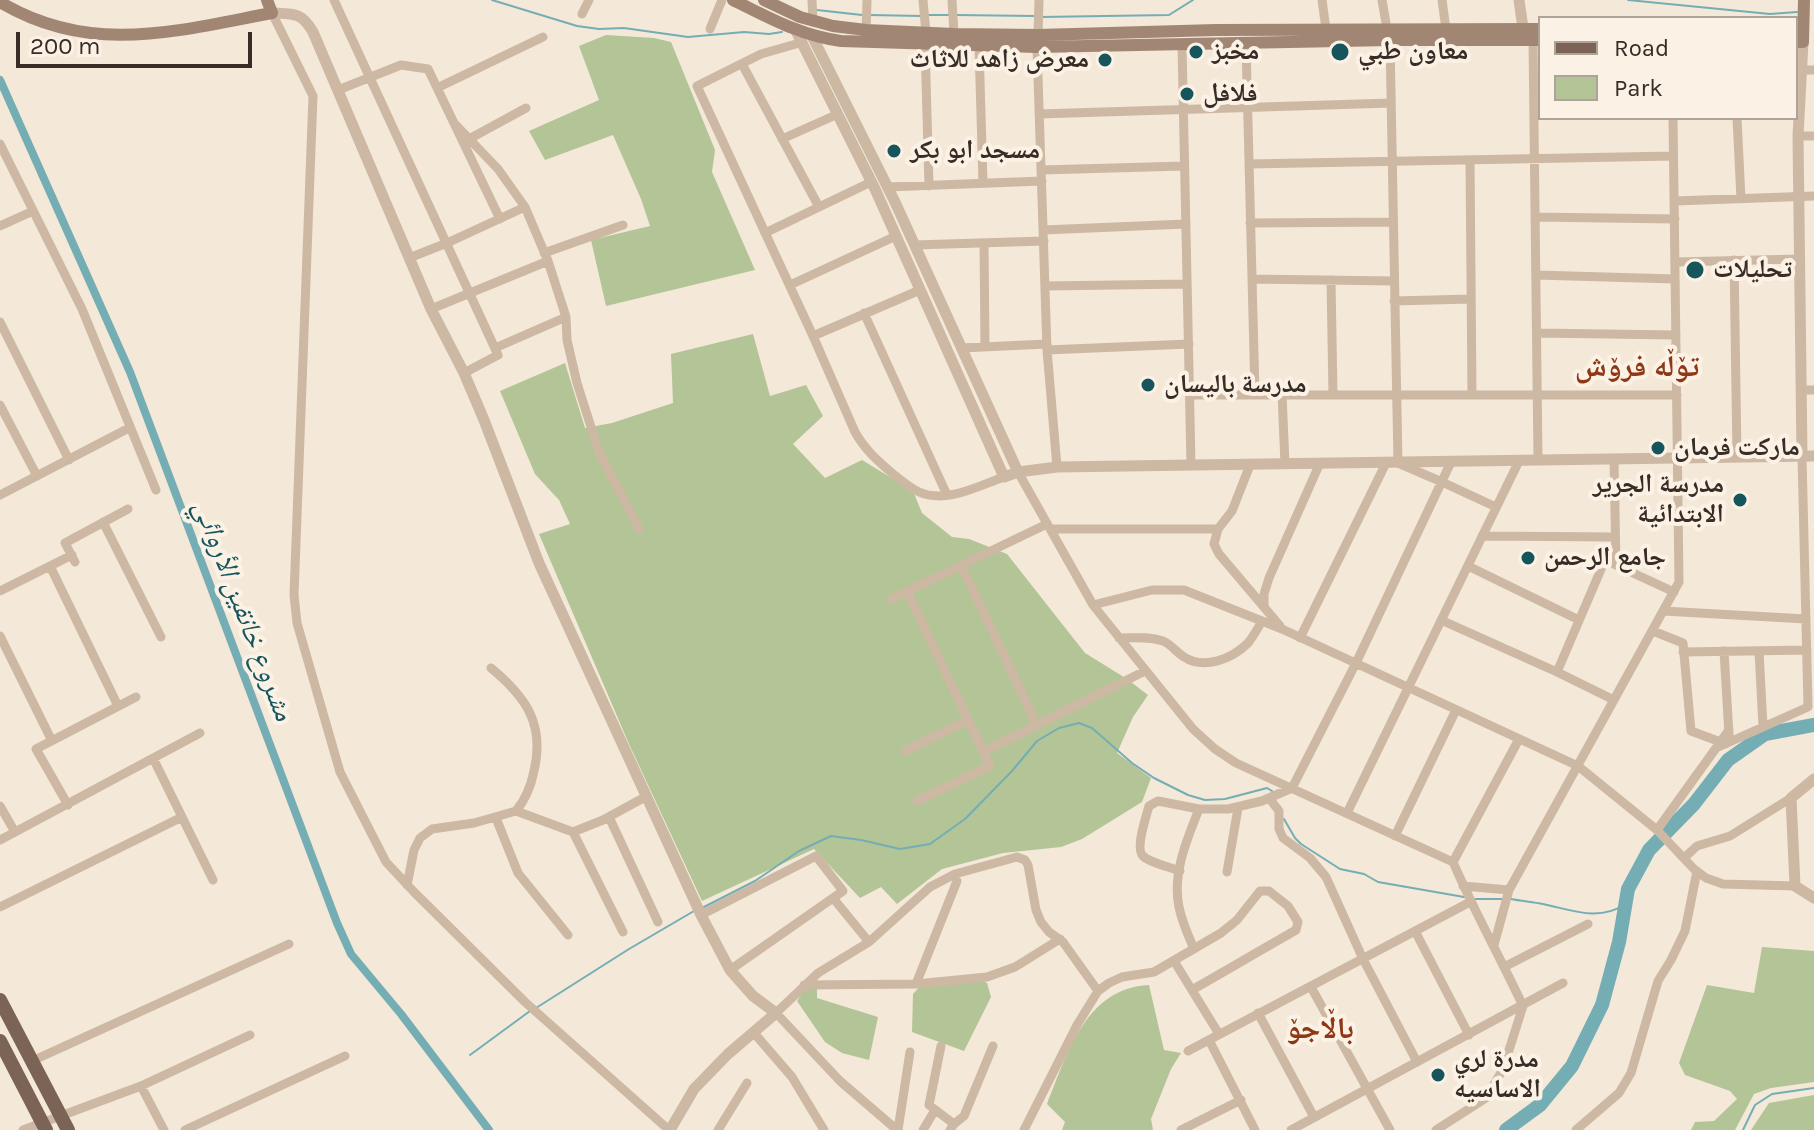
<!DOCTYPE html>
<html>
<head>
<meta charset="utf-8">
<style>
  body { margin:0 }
  #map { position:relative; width:1814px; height:1130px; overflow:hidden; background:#f4e8d8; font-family:Karla,sans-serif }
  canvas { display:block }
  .legend { position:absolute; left:1538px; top:16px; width:260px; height:104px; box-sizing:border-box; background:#fbf2e5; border:2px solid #ada399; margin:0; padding:10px 14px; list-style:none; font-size:24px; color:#372c26 }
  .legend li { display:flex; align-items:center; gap:16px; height:40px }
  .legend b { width:40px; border:2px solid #ada399 }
  .scale { position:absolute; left:16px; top:32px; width:236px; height:36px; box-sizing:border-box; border:4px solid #372c26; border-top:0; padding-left:10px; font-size:24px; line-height:28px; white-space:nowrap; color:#372c26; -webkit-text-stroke:6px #fbf2e5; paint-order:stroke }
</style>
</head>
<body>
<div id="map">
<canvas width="1814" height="1130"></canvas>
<ul class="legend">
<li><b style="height:10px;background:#7b6355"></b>Road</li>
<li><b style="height:22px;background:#b3c496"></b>Park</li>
</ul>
<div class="scale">200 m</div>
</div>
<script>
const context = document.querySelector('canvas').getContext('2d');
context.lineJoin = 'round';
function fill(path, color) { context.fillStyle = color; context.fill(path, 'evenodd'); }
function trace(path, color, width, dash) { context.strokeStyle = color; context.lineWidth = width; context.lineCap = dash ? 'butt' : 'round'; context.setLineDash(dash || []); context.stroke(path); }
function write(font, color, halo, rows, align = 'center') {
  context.font = font + ' Karla,"Noto Naskh Arabic",sans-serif'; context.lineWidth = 8; context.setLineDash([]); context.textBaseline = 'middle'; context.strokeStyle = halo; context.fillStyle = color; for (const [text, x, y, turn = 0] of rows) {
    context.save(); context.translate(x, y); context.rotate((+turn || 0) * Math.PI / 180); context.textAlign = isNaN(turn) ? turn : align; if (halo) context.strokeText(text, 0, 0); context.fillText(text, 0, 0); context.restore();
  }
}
const green = new Path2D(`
  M606 35 654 38 671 42 715 150 712 172 755 270 606 306 591 240 650 226 641 199 613 135 545 160 529 131 599 100 579 46Z
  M753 334 770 396 806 385 823 416 793 444 825 478 862 460 913 491 922 513 952 537 969 539 1007 554 1085 653 1127 679 1148 695 1133 717 1117 753 1151 778 1142 802 1082 839 1061 847 1003 853 942 869 897 904 881 887 860 898 814 849 702 901 629 744 539 534 570 524 559 500 535 474 500 391 565 363 585 428 612 423 673 403 671 354Z
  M1762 947 1814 951V1082L1771 1088 1754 1094 1735 1130H1691L1695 1122 1714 1121 1737 1099 1730 1091 1685 1075 1679 1063 1707 985 1754 993Z
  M982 981 987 983 991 997 964 1051 912 1032 913 994 921 985Z
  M1149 985 1164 1050 1181 1053 1171 1069 1151 1119 1153 1130H1062L1065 1122 1047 1104C1067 1055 1085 988 1149 985Z
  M807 986H817V998L878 1017 869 1060 842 1053 825 1042 797 1001Z
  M1814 1095V1130H1751L1769 1103Z`);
const stream = new Path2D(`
  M492 0 577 26 599 29 624 28 688 37 744 32 769 34 782 32
  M1628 0 1770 14 1797 12
  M817 10 862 15
  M869 15 922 16
  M929 15H950
  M957 15 1034 16
  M1041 17 1169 15 1193 0
  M1284 819 1295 838 1301 844 1340 869 1364 874 1378 882 1464 897
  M1475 899H1504
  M1511 899C1521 901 1533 902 1543 904 1572 910 1598 922 1626 904
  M704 907 755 881 799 851 831 836 861 840 900 849 930 844 965 819 1012 771 1037 741 1059 728 1079 723 1092 728 1132 763 1154 778 1188 795 1205 800 1225 799 1267 788 1272 791
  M536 1008 629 949 694 911
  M470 1055 530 1011
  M1743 1130 1755 1105 1772 1094 1814 1088`);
const canal = new Path2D(`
  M0 80 130 372 337 923 351 954 401 1014 489 1130`);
const river = new Path2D(`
  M1506 1130 1540 1105 1572 1066 1602 1005 1619 942 1628 889 1649 850 1694 804 1728 760 1765 734 1814 725`);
const minor = new Path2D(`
  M334 0 498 355 464 373
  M812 0 813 22
  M923 0 926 33
  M952 0 954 34
  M1322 0 1326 29
  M1382 0 1387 29
  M1442 0 1446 29
  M272 13 313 96 294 595 297 623 340 772 386 862 414 892 525 1002 669 1130
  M582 14 589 0
  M710 29 722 0
  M866 35 867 0
  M1038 35 1039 0
  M1390 40 1398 463 1442 482 1496 507
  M1533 40 1538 460
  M803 42 761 54 697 86 813 336 855 432C865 450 878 461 893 474 901 480 910 488 919 492 946 504 978 486 1004 477
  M925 44 929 186
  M1246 44 1255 394
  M1182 45 1191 465
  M979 46 983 183
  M1037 47 1047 350 1057 467
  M742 64 819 207
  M1801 70H1814
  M437 88 543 37
  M338 90 401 65 428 69 500 219
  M1039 114 1391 103
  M1737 118 1741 199
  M455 124 498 169 525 207 548 261 566 317 567 340 577 383 599 452 639 529
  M1798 136H1814
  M469 139 526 108
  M782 139 838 114
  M0 144 82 309 156 490
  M1470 160 1472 395
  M1249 164 1673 156
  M1041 170 1184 166
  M887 187 1042 181
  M1675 201 1814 196
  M1535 217 1675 219
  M1250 223 1393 222
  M0 226 33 211
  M1043 230 1186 224
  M765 233 871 182
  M984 243 985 347
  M914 245 1044 241
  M544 253 623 225
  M409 258 447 243 525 207
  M1734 260 1737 457
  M1675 262 1799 259
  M1536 275 1675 279
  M1252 279 1394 281
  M1331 280 1333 395
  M790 285 896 236
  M1045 286 1187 284
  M1394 301 1471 299
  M431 309 548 261
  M864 313 947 495
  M0 322 69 460
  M1537 333 1676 335
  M813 336 920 290
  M495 348 566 317
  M961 348 1047 344
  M1047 350 1189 344
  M1801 390H1814
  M1282 394 1285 464
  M1190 395H1677
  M0 405 37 476
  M1614 459 1616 565
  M1250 465 1232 511 1218 529 1214 544 1219 554 1280 626
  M1018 472 1093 605 1193 729 1215 749 1236 763 1453 862C1474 911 1500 957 1523 1006L1503 1069 1486 1098 1436 1130
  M0 495 129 428
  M103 522 161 637
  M1050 529H1218
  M1482 536 1615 537
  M75 562 65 543 128 509
  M961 565 1037 725
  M50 566 118 706
  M1468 566 1579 620
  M0 591 72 555
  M907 591 990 766 917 801
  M891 599 1047 524
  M1093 605 1152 590H1184L1282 629 1578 766 1657 830 1694 869 1706 878 1723 884 1795 886
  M1264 607V594L1269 578 1320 463
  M1663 611 1806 619
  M1441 620 1557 672 1614 700
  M1653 631 1683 643 1691 731 1726 744
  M0 636 52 741
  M1119 638C1133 638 1149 636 1163 641 1172 645 1176 652 1184 657 1204 670 1232 659 1248 643 1253 637 1258 628 1262 621
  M1300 638 1386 463
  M1724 651 1729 735
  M1759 651 1763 727
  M1683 652 1807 650
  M491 668C526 697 545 724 534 771 531 786 526 799 516 811
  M1557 672 1605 560 1674 592
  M1716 748 1808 707 1802 456
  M905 751 968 720
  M983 752 1145 671
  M153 758 213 880
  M1269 798 1279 811V829L1283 838 1310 858 1326 877 1363 959 1417 1062
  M68 805 36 749 136 697
  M0 806 15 832
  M1347 813 1519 461
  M609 817 658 922
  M496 818 518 873 568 935
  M1657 830 1729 730
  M573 832 623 932
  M1395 836 1456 710
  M0 840 200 733
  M1684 858 1697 846 1730 836 1791 798
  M1453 862 1519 739
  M1180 871C1170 867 1150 863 1143 856 1135 849 1146 817 1149 806L1158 801 1199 809H1228L1262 801 1292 788 1356 663 1451 462
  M1227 872 1238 808
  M407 885 414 850 420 838 432 829 474 823 516 811 573 832 603 820 647 796
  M1463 886 1509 890
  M833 898 869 942
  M0 907 182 817
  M701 915 816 856 843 891 730 970
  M1415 931 1469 1035
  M1494 945 1509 890 1679 582 1673 118
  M1194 949C1188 935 1182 922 1179 907 1172 874 1187 839 1199 809
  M1174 961 1219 1034
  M1504 967 1588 924
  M916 984 957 881
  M804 985 916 984 987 977 1015 967 1060 939
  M1311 987 1390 1130
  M1258 1013 1314 1117
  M754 1033 792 1077 824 1130
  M1209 1040 1255 1130
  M941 1046 929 1105 954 1124
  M1188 1051 1470 902
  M32 1061 289 944
  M141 1086 164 1130
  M23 1130 141 1086 250 1035
  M185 1130 345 1056
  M718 1130 747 1083
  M897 1130 840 1081 776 1013 818 973 869 942 930 887 955 874 1017 857 1025 860 1028 865 1036 910 1041 922 1049 932 1063 942 1098 991
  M898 1130 910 1052
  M923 1130 935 1110
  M950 1130 954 1124 964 1116 993 1046
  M1024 1130 1077 1025 1098 991 1109 983 1122 977 1154 972 1221 933 1237 920 1260 891H1269L1288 906 1298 922 1296 930 1192 990
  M1181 1130 1241 1100
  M1291 1130 1563 983
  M1576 1130 1619 1093 1631 1073 1658 981 1671 960 1685 931 1697 871`);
const tertiary = new Path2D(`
  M1519 0 1523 28
  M272 13C294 14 301 12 313 32L431 309 464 373 484 420 539 563 701 915 730 970 753 996 776 1013 728 1054 694 1089 670 1130
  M796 31 875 189 1004 477 1018 472 1057 467 1814 456
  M812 36 895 202 1018 472
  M1802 456 1798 136 1803 42
  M1814 779 1791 798 1795 886 1814 898`);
const secondary = new Path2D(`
  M733 0C768 17 801 36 841 41L1037 47 1390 40H1540
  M764 0 800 17 833 26 866 30 954 34 1038 35 1216 30 1540 29
  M0 2C90 56 176 31 272 13L267 0
  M1796 42H1803L1804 0`);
const primary = new Path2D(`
  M0 1000 68 1130
  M0 1041 46 1130`);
const markers = [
  [1196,52,8,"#17555d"],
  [1340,52,10,"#17555d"],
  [1105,60,8,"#17555d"],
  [1187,94,8,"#17555d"],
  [894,151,8,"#17555d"],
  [1695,270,10,"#17555d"],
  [1148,385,8,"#17555d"],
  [1658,448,8,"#17555d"],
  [1740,500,8,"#17555d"],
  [1528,558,8,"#17555d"],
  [1438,1075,8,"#17555d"]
];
const poiNames = [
  ["مخبز",1212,52],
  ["معاون طبي",1358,52],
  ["معرض زاهد للاثاث",1089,60,"right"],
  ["فلافل",1203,94],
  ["مسجد ابو بكر",910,151],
  ["تحلیلات",1713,270],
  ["مدرسة بالیسان",1164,385],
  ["مارکت فرمان",1674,448],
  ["مدرسة الجرير",1724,485,"right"],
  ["الابتدائية",1724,515,"right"],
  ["جامع الرحمن",1544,558],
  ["مدرة لري",1454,1060],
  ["الاساسیه",1454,1090]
];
const waterNames = [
  ["مشروع خانقين الأروائي",243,611,69]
];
const quarterNames = [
  ["تۆڵە فرۆش",1637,367],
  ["باڵاجۆ",1320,1029]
];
fill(green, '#b3c496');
trace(stream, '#74aeb4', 2);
trace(canal, '#74aeb4', 8);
trace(river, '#74aeb4', 14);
trace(minor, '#cdb8a3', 9);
trace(tertiary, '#cdb8a3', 11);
trace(secondary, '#a18674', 12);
trace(primary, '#7b6355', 14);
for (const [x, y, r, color] of markers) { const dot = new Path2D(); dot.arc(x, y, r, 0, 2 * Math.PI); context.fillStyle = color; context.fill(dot); trace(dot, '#fbf2e5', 3); }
write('bold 26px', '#372c26', '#fbf2e5', poiNames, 'left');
write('italic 28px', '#17555d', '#fbf2e5', waterNames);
write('bold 30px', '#8e3816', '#fbf2e5', quarterNames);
</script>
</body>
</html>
